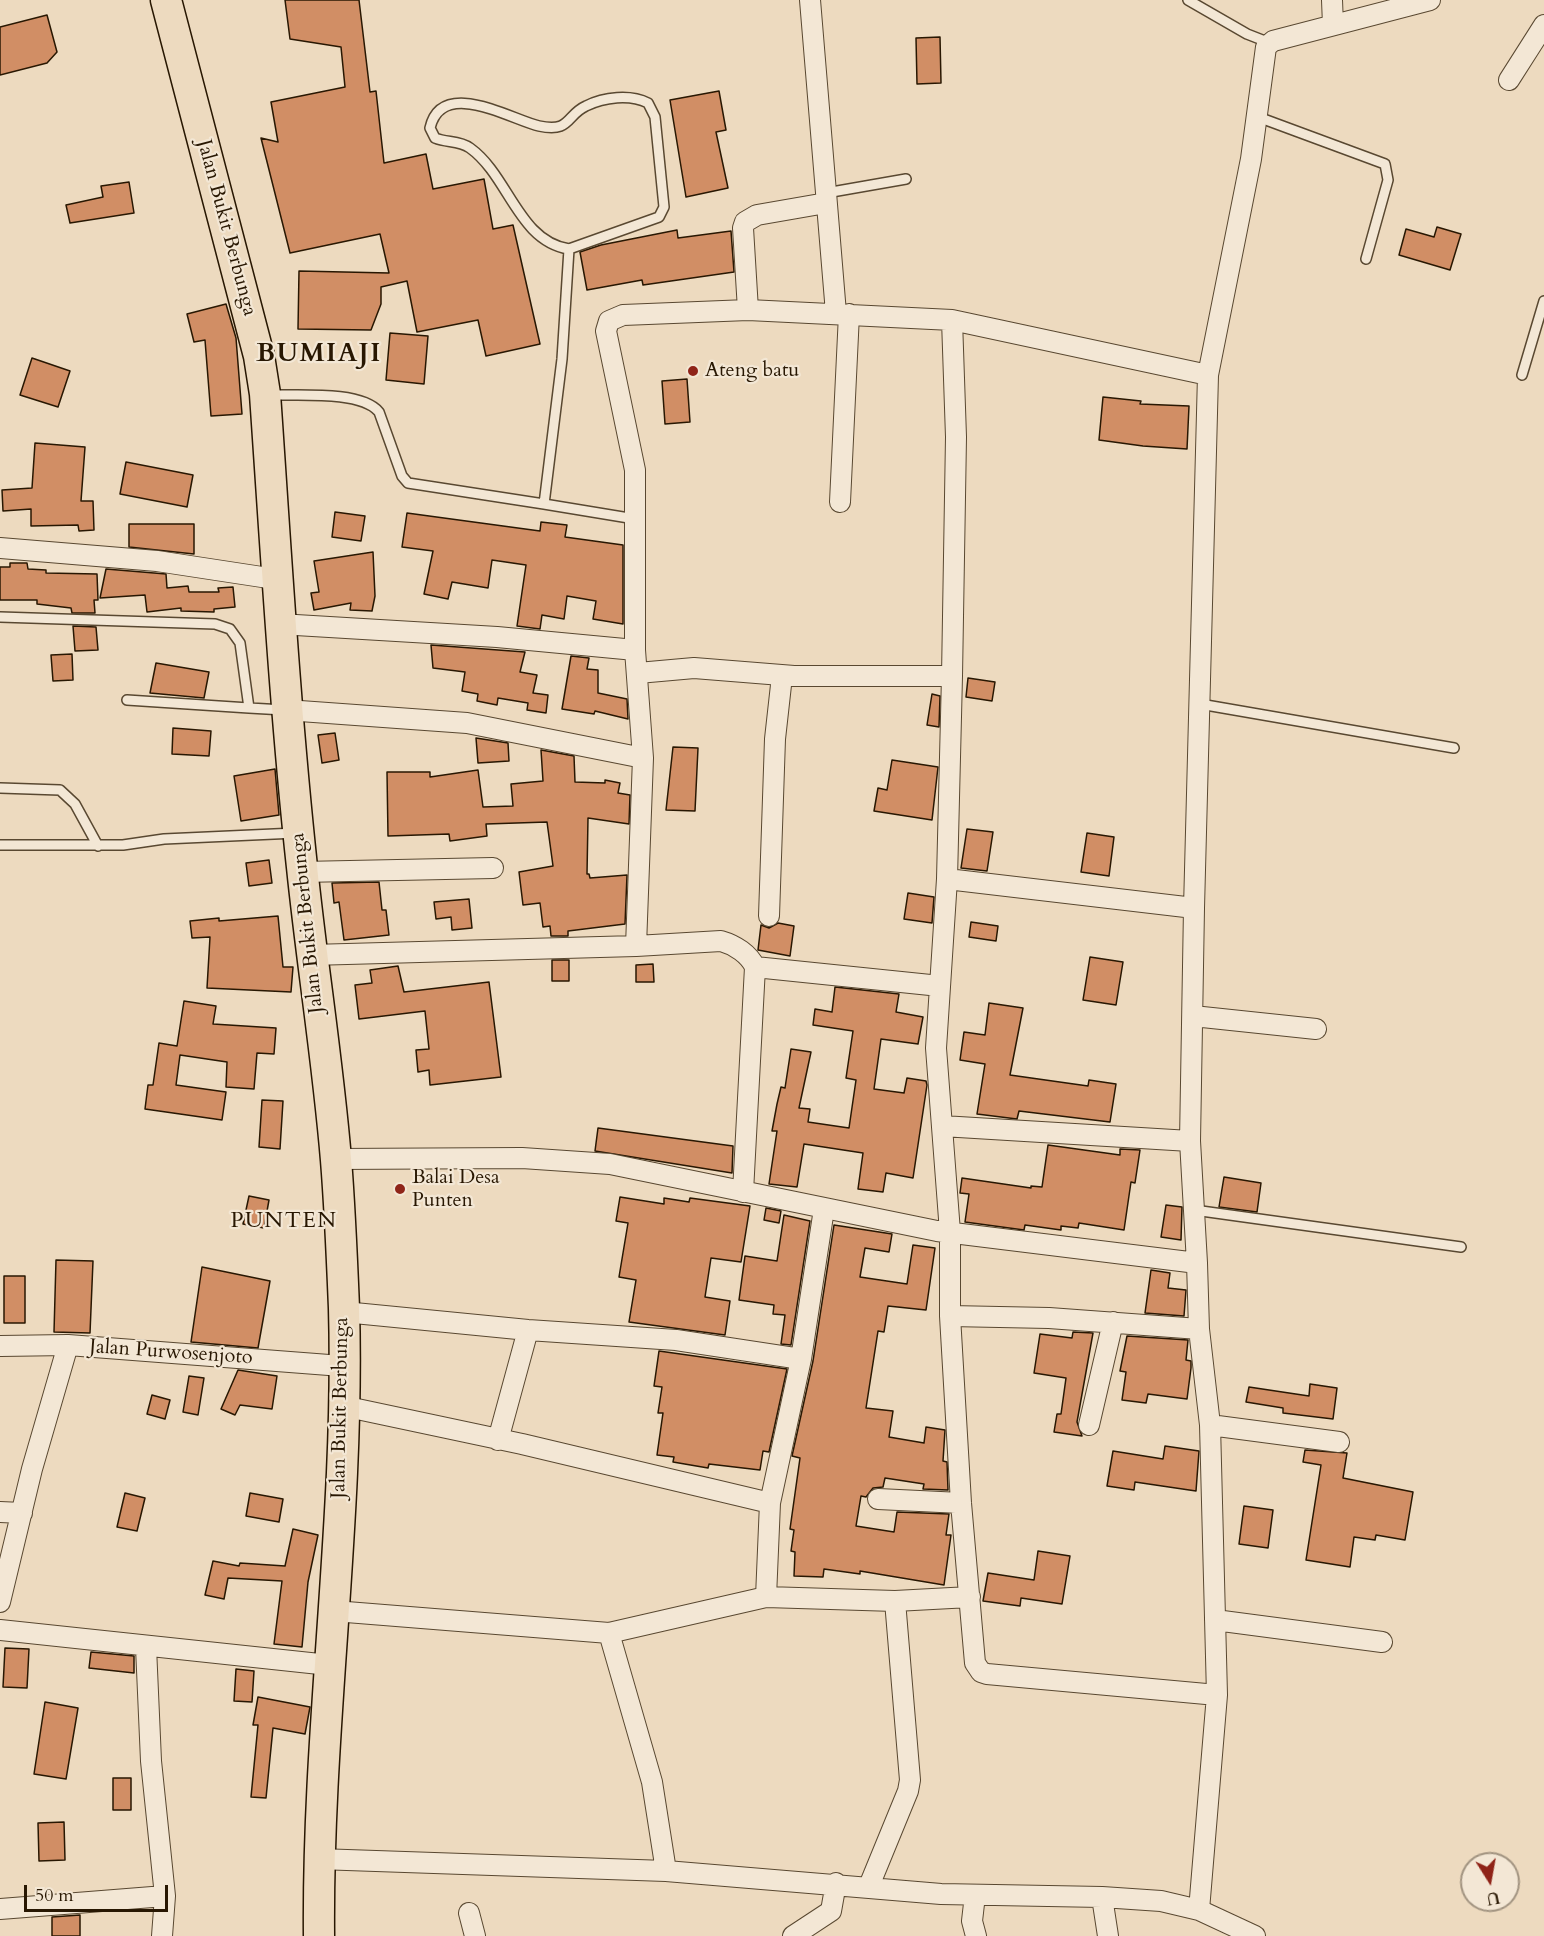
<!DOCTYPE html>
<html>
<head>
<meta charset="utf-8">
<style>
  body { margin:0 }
  #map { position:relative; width:1544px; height:1936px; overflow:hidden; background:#eddabf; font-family:Cardo,serif }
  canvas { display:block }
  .north { position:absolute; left:1460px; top:1852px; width:60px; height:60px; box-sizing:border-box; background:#f3e7d5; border:2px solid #a29481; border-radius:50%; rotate:169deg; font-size:16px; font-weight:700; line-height:24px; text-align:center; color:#281702 }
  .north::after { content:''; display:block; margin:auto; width:21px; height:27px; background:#8f2418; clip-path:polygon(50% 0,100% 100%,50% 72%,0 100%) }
  .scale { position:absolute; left:24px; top:1885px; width:144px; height:27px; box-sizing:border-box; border:3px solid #281702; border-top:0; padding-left:8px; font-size:18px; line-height:21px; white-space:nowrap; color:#281702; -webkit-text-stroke:4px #f3e7d5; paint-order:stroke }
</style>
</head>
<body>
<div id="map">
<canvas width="1544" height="1936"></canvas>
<div class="north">U</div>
<div class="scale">50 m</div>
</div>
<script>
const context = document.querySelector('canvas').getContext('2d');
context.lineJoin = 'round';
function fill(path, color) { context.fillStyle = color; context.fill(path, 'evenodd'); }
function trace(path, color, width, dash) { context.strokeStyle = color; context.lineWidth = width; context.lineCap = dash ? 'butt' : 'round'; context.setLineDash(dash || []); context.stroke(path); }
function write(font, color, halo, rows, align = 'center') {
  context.font = font + ' Cardo,serif'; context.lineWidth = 4.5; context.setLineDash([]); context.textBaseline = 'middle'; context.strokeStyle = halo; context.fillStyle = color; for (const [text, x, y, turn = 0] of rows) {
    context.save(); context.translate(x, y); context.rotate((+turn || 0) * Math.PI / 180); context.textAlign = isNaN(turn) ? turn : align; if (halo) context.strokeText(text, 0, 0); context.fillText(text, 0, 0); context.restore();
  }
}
const building = new Path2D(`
  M285 0H359L370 92 376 91 384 163 426 154 433 189 484 179 493 229 513 225 540 344 486 356 478 320 417 332 407 281 381 287V304L371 330 298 329 299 271 389 273 380 234 290 253 261 138 278 142 271 102 345 87 341 47 290 39Z
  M47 15 57 52 47 63 0 75V27Z
  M940 37 941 83 917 84 916 38Z
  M719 91 726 130 716 132 728 188 686 197 670 100Z
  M129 182 134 213 70 223 66 205 103 197 101 186Z
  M1437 227 1461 234 1450 270 1399 255 1406 229 1434 237Z
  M677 230 678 238 731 231 734 272 643 285 642 280 587 290 580 252 601 245Z
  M226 304 236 338 242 414 211 416 205 340 194 342 187 314Z
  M390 333 428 336 424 384 386 380Z
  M32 358 70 371 58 407 20 395Z
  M687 379 690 422 665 424 662 381Z
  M1103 397 1141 401 1140 404 1189 406 1187 449 1143 446 1099 440Z
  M35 443 85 447 81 501H93L94 530 79 531 78 525 31 526V509L3 511 2 490 32 488Z
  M126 462 193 475 187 507 120 494Z
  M335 512 365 516 361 541 332 537Z
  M407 513 540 531 541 522 567 525 565 537 623 545V624L593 619 596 601 567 596 564 619 542 615 540 629 517 626 526 565 492 560 488 588 452 582 448 599 424 594 433 551 402 547Z
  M129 524H194V554L129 547Z
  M373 552 375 596 372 611 350 610 351 603 314 610 311 593 319 592 314 561Z
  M10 563H27L28 569 46 570V573L97 574 98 600H94L95 613H72L71 608 37 604V600H0V567H10Z
  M106 569 166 574 167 588 188 586 189 592H219L218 588 233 587 235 607 214 609V612L181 611V608L147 612 145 595 100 598Z
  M73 626 96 627 98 650 75 651Z
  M431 645 525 652 520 672 537 675 533 693 548 695 546 713 527 710 528 703 498 698 497 705 477 701 478 694 462 691 465 672 433 668Z
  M72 654 73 680 53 681 51 655Z
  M571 656 589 658 587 669 598 670V693L627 699 628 719 595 711 594 714 562 709Z
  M156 663 209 672 204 698 150 693Z
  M968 678 995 682 992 701 966 697Z
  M932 694 940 696 939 727 927 725Z
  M173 728 211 731 209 756 172 754Z
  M335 733 339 760 322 763 318 735Z
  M476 738 508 743 509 761 478 763Z
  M673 747 698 748 695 811 666 810Z
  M541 750 574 756 575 782 605 783V780L620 783 618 793 630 795 629 824 588 818 587 874H589L590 878 627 875 625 924 568 931V936H551L550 926 543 927 540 903 523 905 519 872 553 866 547 822 486 824 487 836 450 841 449 834 388 836 387 772H430V777L478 770 483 807 513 806 511 784 543 781Z
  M892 760 938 767 932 820 874 811 878 788 887 790Z
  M275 769 279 815 241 821 234 776Z
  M967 829 993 832 987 871 961 868Z
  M1087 833 1114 837 1109 876 1081 872Z
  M269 860 272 883 249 886 246 863Z
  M379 882 382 910H386L389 935 344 940 339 902 334 903 332 883Z
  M908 893 934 897 932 923 904 919Z
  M469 899 472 928 452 930 451 917 436 919 434 902Z
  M278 916 283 967H293L291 992 207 988 210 937 192 938 190 921 219 918V921Z
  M971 922 998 926 996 941 969 937Z
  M778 923 794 926 790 956 758 950 761 925 769 928Z
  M1090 957 1123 962 1116 1005 1083 1000Z
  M552 960H569V981H552Z
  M653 964 654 982H636V965Z
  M398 966 404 992 489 982 501 1077 430 1085 429 1070 418 1072 416 1050 429 1049 425 1011 359 1019 355 985 372 983 370 970Z
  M835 987 899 994 896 1012 923 1017 918 1044 881 1039 874 1089 904 1093 907 1078 926 1081 927 1085 913 1178 886 1173 883 1192 858 1189 863 1153 804 1144 797 1187 769 1184 777 1131H772L777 1104 781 1087 785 1088 791 1049 811 1052 799 1108 810 1109 808 1122 849 1128 856 1080 846 1078 853 1031 813 1025 815 1009 832 1012Z
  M184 1001 216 1006 213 1024 276 1028 274 1054 257 1053 254 1089 226 1087 227 1062 180 1055 176 1085 226 1092 222 1120 145 1109 148 1085H153L159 1043 177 1046Z
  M989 1003 1023 1008 1010 1075 1088 1086 1089 1080 1116 1084 1110 1122 1019 1111 1017 1119 977 1114 985 1064 960 1060 964 1032 985 1035Z
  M262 1100 283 1101 280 1149 259 1147Z
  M598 1128 733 1146 732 1173 595 1151Z
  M1048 1145 1120 1155V1149L1140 1150 1135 1183 1131 1182 1124 1230 1079 1223 1078 1228 1061 1226V1230L1025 1225 1024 1230 965 1222 969 1194 960 1193 962 1178 1031 1188V1186L1042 1187Z
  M1224 1177 1261 1183 1257 1212 1219 1207Z
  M249 1196 269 1200 264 1228 243 1224Z
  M620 1197 664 1204V1198L689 1202 690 1198 750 1206 741 1262 711 1258 705 1297 730 1301 725 1335 629 1322 636 1280 619 1277 628 1223 616 1221Z
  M1166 1205 1182 1207 1181 1240 1161 1237Z
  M766 1208 781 1211 779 1223 764 1220Z
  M784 1215 810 1221 791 1345 781 1344 785 1315 773 1314 774 1305 739 1300 745 1256 777 1261Z
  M834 1225 892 1234 889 1252 865 1248 860 1277 907 1284 913 1245 935 1248 926 1310 888 1306 884 1332 878 1331 866 1408 893 1411 889 1437 924 1443 926 1427 945 1430 943 1461 947 1462 948 1490 923 1489 924 1484 885 1478 883 1487 873 1488 866 1497 861 1496 856 1526 894 1532 897 1512 949 1514 946 1535H951L944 1585 860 1571V1574L824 1569 823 1577 794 1576 795 1552 791 1551 794 1530 790 1529 800 1458 792 1456 813 1361Z
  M56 1260 93 1261 90 1333 54 1332Z
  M202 1267 270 1281 258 1348 191 1342Z
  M1151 1270 1170 1273 1168 1288 1186 1290 1184 1316 1145 1313Z
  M4 1276H25V1323H4Z
  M1073 1332 1093 1333 1077 1422 1082 1436 1054 1432 1057 1414H1061L1066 1378 1034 1373 1040 1334 1072 1338Z
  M1127 1336 1188 1340 1186 1360 1191 1361V1368L1187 1399 1148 1394 1146 1403 1122 1400 1126 1372 1120 1371Z
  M659 1351 787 1369 769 1452 763 1451 760 1470 709 1464 708 1468 673 1462 674 1457 657 1455 663 1413H658L662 1387 654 1386Z
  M238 1370 277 1376 272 1409 240 1405 235 1415 221 1409Z
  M189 1376 204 1378 198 1415 183 1412Z
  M1310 1384 1337 1388 1333 1419 1283 1413V1408L1246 1402 1249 1387 1309 1396Z
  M152 1395 170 1400 165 1419 147 1414Z
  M1165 1446 1199 1451 1196 1491 1135 1482 1134 1490 1107 1486 1113 1451 1163 1459Z
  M1305 1450 1347 1453 1343 1478 1413 1492 1405 1540 1376 1535 1375 1540 1354 1537 1350 1567 1306 1560 1321 1465 1303 1462Z
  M125 1493 145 1498 137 1531 117 1527Z
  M250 1493 283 1499 279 1522 246 1516Z
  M1244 1506 1273 1510 1268 1548 1239 1544Z
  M293 1529 318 1535 308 1582 302 1647 274 1644 282 1581 228 1578 224 1599 205 1595 213 1561 239 1566 240 1563 285 1566Z
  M1038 1551 1070 1556 1062 1604 1021 1598 1020 1606 983 1601 988 1573 1034 1580Z
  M5 1648 29 1649 27 1688 3 1687Z
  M91 1652 134 1656V1673L89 1668Z
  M236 1669 254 1671 252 1702 234 1701Z
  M258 1697 310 1707 305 1734 273 1728 266 1798 251 1797 258 1725H253Z
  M45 1702 78 1708 66 1779 34 1774Z
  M113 1778H131V1810H113Z
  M64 1822 65 1860 39 1861 38 1823Z
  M80 1915V1936H52V1917Z`);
const lane = new Path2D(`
  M1188 0 1247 34 1270 43
  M1258 117 1385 164 1388 180 1366 259
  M826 193 906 179
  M1522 375 1544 301
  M268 395C296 396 361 390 379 412L402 476 408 483 544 504 562 359 569 249 659 217 664 207 655 117 648 103C630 94 604 97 586 106 566 115 571 133 539 126 512 120 442 77 430 128L435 138C447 143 459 140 470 148 509 176 518 241 569 249
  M544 504 635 519
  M0 617 215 624 230 629 240 643 249 708 284 710
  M127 700 249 708
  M1200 704 1454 748
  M0 788 60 790 75 804 98 846
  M0 845H123L164 839 296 833
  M1194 1210 1461 1247`);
const street = new Path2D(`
  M810 0 836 313
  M1332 0 1333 25
  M1509 80 1544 25
  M748 310 743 228 745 222 757 215 826 203
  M840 502 849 314
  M0 548 157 561 275 579
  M279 624 497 637 635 650
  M638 673 694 668 794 676H952L947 879 936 1048 950 1232V1316L961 1503 975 1663 981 1672 987 1674 1217 1695
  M952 676 956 437 952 320
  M286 710 467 723 643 758
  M302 872 493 868
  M947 879 1194 908 1208 375 1251 159 1266 47 1273 41 1430 0
  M1194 908 1190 1141 1197 1263
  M769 916 775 739 782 676
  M636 946 643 758 635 650V470L606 331 609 321 623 315 748 310 952 320 1208 375
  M311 955 636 946 721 941C735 945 749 954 755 967L743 1192
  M755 967 940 986
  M1193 1016 1316 1029
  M942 1126 1190 1141
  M336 1159 522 1158 610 1164 937 1231 1197 1263 1199 1329 1210 1425 1217 1695 1199 1910
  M344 1312 528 1330 676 1340 801 1359
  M950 1316 1049 1318 1199 1329
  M0 1346 68 1345 342 1366
  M343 1406 522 1444 770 1503
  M1089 1425 1113 1322
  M1210 1425 1339 1442
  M498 1440 528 1330
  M878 1499 961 1503
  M0 1512 22 1513
  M766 1597 770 1503 801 1359 824 1209
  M0 1602 32 1469 68 1345
  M334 1611 609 1633 652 1782 666 1871
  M1215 1620 1382 1642
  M0 1630 329 1665
  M609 1633 766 1597 895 1601 970 1597
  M146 1647 151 1761 165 1896 162 1936
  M318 1859 666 1871 941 1894 1102 1897 1161 1901 1199 1910 1255 1936
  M869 1886 908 1791 910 1780 895 1601
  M975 1895 972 1921 976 1936
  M1102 1897 1108 1936
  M0 1909 165 1896
  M469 1913 475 1936
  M793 1936 831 1911 836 1883`);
const primary = new Path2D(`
  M166 0 259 356 265 394C276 552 285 710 302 867 312 965 328 1062 336 1160 340 1209 342 1259 344 1308 350 1517 317 1726 319 1936`);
const markers = [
  [693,371,6,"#8f2418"],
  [400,1189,6,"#8f2418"]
];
const streetNames = [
  ["Jalan Bukit Berbunga",226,228,75],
  ["Jalan Bukit Berbunga",308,923,-96],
  ["Jalan Purwosenjoto",171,1353,4],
  ["Jalan Bukit Berbunga",341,1408,-89]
];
const poiNames = [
  ["Ateng batu",705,371],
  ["Balai Desa",412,1178],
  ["Punten",412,1201]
];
const quarterNames = [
  ["PUNTEN",284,1222]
];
const districtNames = [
  ["BUMIAJI",319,355]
];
fill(building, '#d18e65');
trace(building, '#281702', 1.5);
trace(lane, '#594831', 12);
trace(street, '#594831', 22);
trace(primary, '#281702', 33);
trace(lane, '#f3e7d5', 9);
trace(street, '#f3e7d5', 20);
trace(primary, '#eddabf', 30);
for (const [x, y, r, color] of markers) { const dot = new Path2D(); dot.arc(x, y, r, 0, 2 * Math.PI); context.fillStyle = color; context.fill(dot); trace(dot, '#f3e7d5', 2); }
write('20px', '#281702', '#f3e7d5', streetNames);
write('20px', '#281702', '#f3e7d5', poiNames, 'left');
context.letterSpacing = '1.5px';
write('22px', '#281702', '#f3e7d5', quarterNames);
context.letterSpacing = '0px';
context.letterSpacing = '1.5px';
write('bold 26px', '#281702', '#f3e7d5', districtNames);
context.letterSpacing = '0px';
</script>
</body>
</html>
